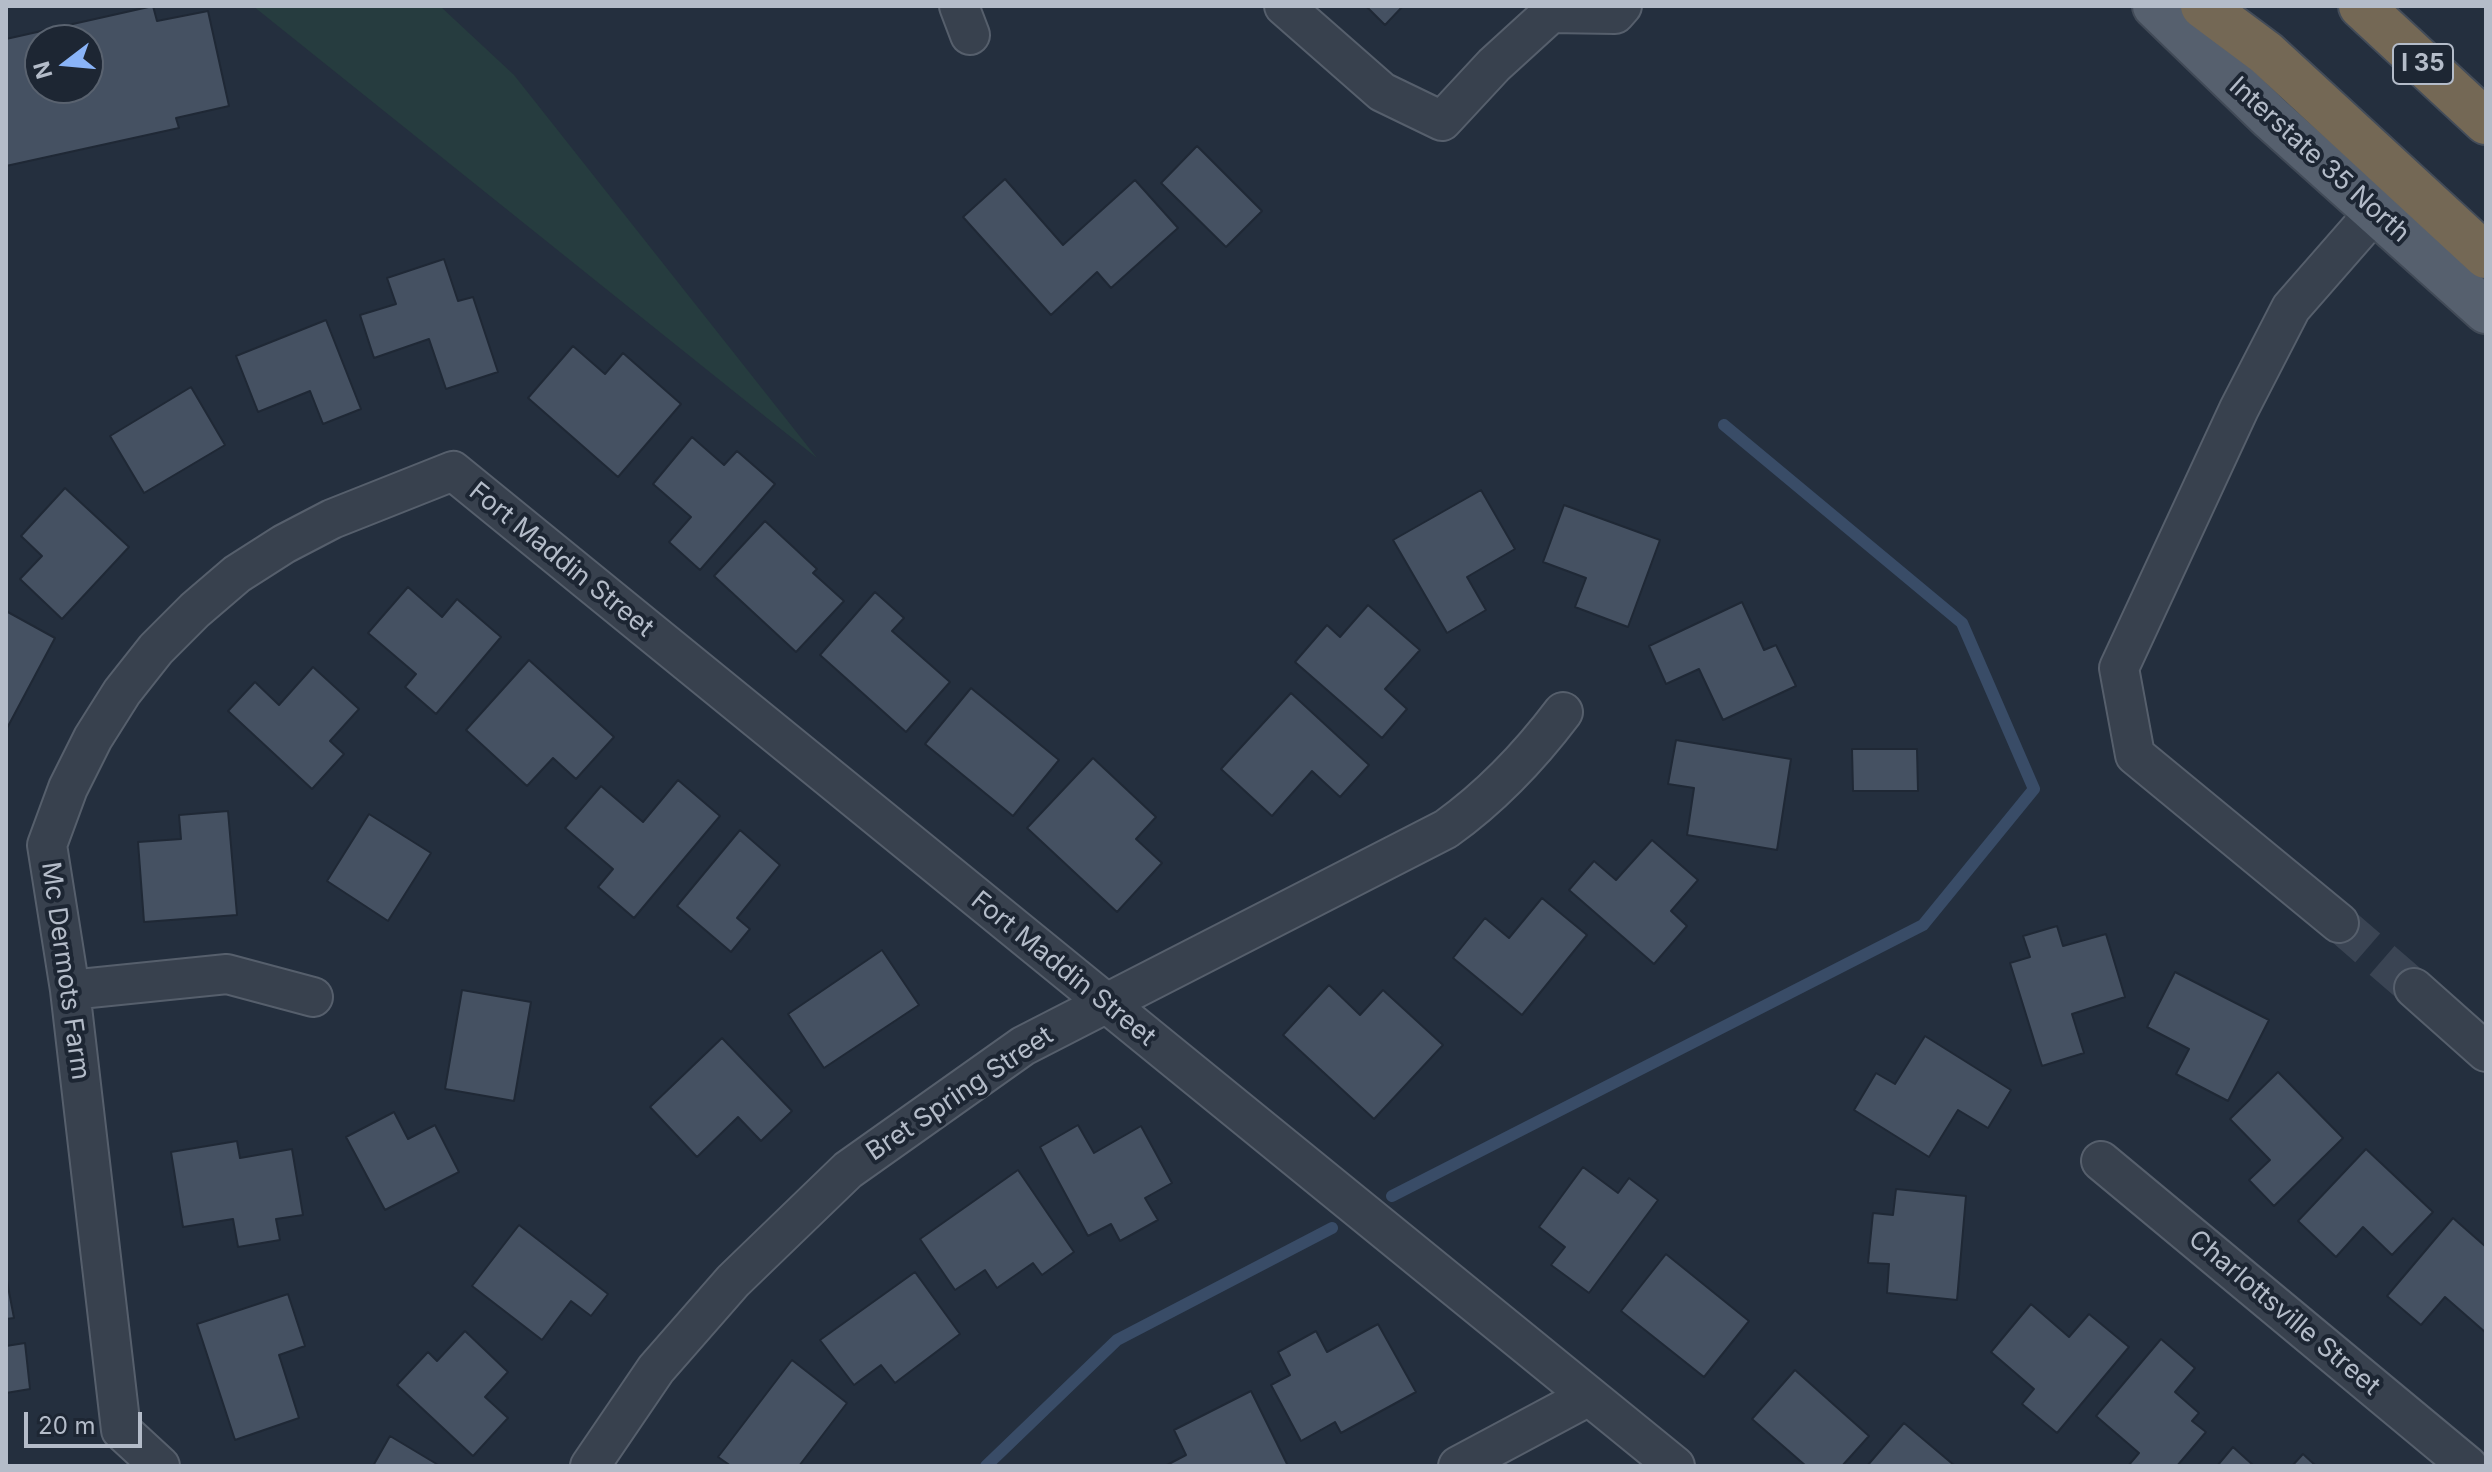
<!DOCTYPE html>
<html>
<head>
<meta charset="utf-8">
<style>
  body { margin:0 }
  #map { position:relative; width:2492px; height:1472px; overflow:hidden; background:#242f3e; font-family:Inter,sans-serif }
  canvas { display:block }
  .frame { position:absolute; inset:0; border:8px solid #b4bcc9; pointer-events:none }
  .north { position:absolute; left:24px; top:24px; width:80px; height:80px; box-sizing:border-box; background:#1d2633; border:2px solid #59626f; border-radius:50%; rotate:254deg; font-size:22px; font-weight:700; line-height:32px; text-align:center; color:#b4bcc9 }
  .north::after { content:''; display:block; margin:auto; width:28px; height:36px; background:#8ab4f8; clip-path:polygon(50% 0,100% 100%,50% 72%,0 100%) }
  .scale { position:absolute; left:24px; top:1412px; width:118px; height:36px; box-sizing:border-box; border:4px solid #b4bcc9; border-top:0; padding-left:10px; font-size:24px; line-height:28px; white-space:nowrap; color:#b4bcc9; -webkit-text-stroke:6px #1d2633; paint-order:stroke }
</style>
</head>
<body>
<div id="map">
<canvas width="2492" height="1472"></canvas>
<div class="frame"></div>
<div class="north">N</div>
<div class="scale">20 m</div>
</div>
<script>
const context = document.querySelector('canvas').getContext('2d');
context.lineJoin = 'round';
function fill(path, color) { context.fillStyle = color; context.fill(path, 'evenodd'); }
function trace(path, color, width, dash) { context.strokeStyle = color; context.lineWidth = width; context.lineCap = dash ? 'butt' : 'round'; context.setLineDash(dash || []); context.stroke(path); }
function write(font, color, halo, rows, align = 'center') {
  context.font = font + ' Inter,sans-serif'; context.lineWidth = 8; context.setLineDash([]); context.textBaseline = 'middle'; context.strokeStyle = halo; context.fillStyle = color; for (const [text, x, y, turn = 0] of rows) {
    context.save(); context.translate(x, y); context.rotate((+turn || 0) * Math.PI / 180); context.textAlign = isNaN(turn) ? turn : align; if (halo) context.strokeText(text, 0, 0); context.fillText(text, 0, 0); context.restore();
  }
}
const green = new Path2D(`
  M253 6H440L514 75 817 458Z`);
const stream = new Path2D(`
  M1392 1196 1923 925 2034 789 1962 623 1724 425
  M986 1466 1117 1340 1332 1228`);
const building = new Path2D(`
  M153 6 157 21 208 11 229 106 176 118 179 128 6 166V39ZM40 40H88V88H40Z
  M1366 6H1403L1385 25Z
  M1197 146 1262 211 1226 247 1161 183Z
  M1005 179 1063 245 1135 180 1178 228 1111 288 1097 272 1051 315 963 217Z
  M444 259 458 301 473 297 498 372 446 389 429 339 374 358 360 315 396 304 387 278Z
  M326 320 361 409 323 424 310 391 258 412 236 356Z
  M573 346 605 374 623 353 681 404 618 477 528 398Z
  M191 387 225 445 144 493 110 436Z
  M692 437 724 465 737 451 775 484 700 570 669 542 691 517 653 484Z
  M65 488 129 547 62 619 20 579 42 556 21 536Z
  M1481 490 1515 549 1467 577 1486 610 1447 633 1393 540Z
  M1564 505 1660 540 1628 627 1575 607 1586 578 1543 562Z
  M765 521 817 569 813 573 844 601 796 652 714 576Z
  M408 587 442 617 457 599 501 637 436 714 405 687 416 674 368 633Z
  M875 592 904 618 892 631 950 682 906 732 820 655Z
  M1742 602 1764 650 1776 645 1796 686 1723 720 1699 669 1666 684 1649 646Z
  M1368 605 1420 650 1385 689 1407 709 1382 738 1295 662 1327 625 1340 637Z
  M6 611 55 638 6 730Z
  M529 660 614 737 576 779 553 758 527 786 466 730Z
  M313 667 359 709 330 741 344 754 312 789 228 711 255 682 279 705Z
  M971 688 1059 760 1013 816 925 744Z
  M1291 693 1369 765 1340 797 1312 771 1272 816 1221 769Z
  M1676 740 1791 759 1777 850 1687 835 1694 788 1668 784Z
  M1852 749H1917L1918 791H1853Z
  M1093 758 1156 817 1136 839 1162 863 1117 912 1027 828Z
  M678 780 720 816 634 918 598 887 613 869 565 828 601 786 643 822Z
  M228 811 237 915 144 922 138 842 181 839 179 815Z
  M369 814 431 853 388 921 327 881Z
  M740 830 780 865 737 918 750 929 731 952 677 906Z
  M1652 840 1698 880 1671 911 1687 926 1654 964 1569 890 1594 861 1616 880Z
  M1542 898 1587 935 1522 1015 1453 958 1485 918 1509 938Z
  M2057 926 2063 946 2106 934 2125 997 2072 1014 2084 1053 2042 1066 2010 963 2030 957 2023 936Z
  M882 950 919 1005 824 1068 788 1014Z
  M2175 972 2269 1020 2228 1101 2176 1074 2189 1049 2147 1027Z
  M1329 985 1360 1015 1383 990 1443 1045 1374 1119 1283 1035Z
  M462 990 531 1002 514 1101 445 1089Z
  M1925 1036 2011 1090 1988 1128 1958 1110 1929 1157 1854 1110 1876 1073 1895 1084Z
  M722 1038 792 1111 761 1141 738 1117 697 1157 650 1107Z
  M2278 1072 2343 1138 2274 1206 2249 1180 2270 1160 2230 1119Z
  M394 1112 408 1139 435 1125 459 1172 385 1210 346 1137Z
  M1078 1125 1094 1153 1141 1126 1172 1183 1145 1198 1158 1220 1120 1241 1111 1224 1088 1236 1040 1147Z
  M237 1141 240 1158 292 1149 303 1215 276 1219 280 1240 238 1247 233 1219 183 1227 171 1152Z
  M2366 1149 2433 1212 2392 1255 2363 1227 2336 1257 2298 1221Z
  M1583 1167 1618 1193 1629 1178 1658 1200 1589 1293 1551 1265 1565 1247 1539 1227Z
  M1018 1170 1074 1252 1042 1275 1033 1263 997 1288 985 1270 955 1290 920 1239Z
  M1896 1189 1966 1196 1957 1300 1887 1293 1889 1264 1868 1263 1873 1213 1893 1215Z
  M2453 1218 2486 1247 2485 1332 2445 1297 2421 1325 2387 1296Z
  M519 1225 608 1294 591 1316 571 1301 542 1340 472 1286Z
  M1666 1254 1749 1321 1704 1377 1621 1311Z
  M915 1272 960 1334 895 1383 881 1365 854 1385 820 1340Z
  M6 1276 14 1318 6 1319Z
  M288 1294 305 1346 279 1355 299 1418 235 1440 197 1324Z
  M2031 1304 2069 1337 2089 1314 2129 1347 2057 1433 2022 1404 2034 1389 1991 1352Z
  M1378 1324 1416 1392 1341 1433 1335 1422 1301 1441 1271 1385 1290 1375 1278 1352 1316 1331 1327 1352Z
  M465 1331 508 1372 485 1397 508 1418 473 1456 397 1385 428 1352 437 1361Z
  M2161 1339 2195 1368 2175 1392 2199 1413 2192 1421 2206 1432 2177 1466H2128L2139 1453 2096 1416Z
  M25 1343 30 1389 6 1393V1346Z
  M792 1360 847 1403 799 1466H731L718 1457Z
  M1795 1370 1869 1436 1842 1466H1806L1752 1419Z
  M1251 1391 1288 1466H1165L1186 1455 1174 1430Z
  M1904 1423 1955 1466H1867Z
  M390 1436 440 1466H373Z
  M2233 1447 2254 1466H2217Z
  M2303 1454 2316 1466H2292Z`);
const minorTunnel = new Path2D(`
  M2339 923 2414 988`);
const minor = new Path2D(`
  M959 6 970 35
  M1284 6 1382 92 1442 121 1494 65 1551 13 1615 14 1622 6
  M2339 923 2135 755 2119 668 2239 409 2291 308 2375 212
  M2414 988 2486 1052
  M70 990 227 974 313 997
  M2101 1161 2468 1466
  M160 1466 121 1430 70 990 47 845 68 788 93 738 122 692 156 649 195 610 237 574 284 544 332 519 453 471 1675 1466
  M590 1466 656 1369 733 1281 848 1170 1023 1046 1446 829C1492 796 1529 757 1563 712
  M1458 1466 1589 1396`);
const major = new Path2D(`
  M2155 6 2271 118 2486 311`);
const highway = new Path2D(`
  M2203 6 2266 53 2486 256
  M2361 6 2486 122`);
const shields = [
  [2423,64,60]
];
const shieldNames = [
  ["I 35",2423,64]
];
const streetNames = [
  ["Interstate 35 North",2319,160,42],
  ["Fort Maddin Street",561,560,39],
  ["Fort Maddin Street",1063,969,39],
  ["Mc Dermots Farm",65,971,82],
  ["Bret Spring Street",960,1094,-34],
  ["Charlottsville Street",2284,1313,40]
];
fill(green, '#263c3f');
trace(stream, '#394c67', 12);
fill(building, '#455162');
trace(building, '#1f2835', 2);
trace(minorTunnel, '#3a4453', 38, [38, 19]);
trace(minor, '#565f6c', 42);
trace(major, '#414a57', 48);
trace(highway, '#434c59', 48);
trace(minor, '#38414e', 38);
trace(major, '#56606e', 44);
trace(highway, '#746855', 44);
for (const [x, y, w] of shields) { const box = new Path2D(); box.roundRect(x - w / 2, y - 20, w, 40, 6); context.fillStyle = '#1d2633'; context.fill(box); trace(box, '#b4bcc9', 2); }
write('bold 24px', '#b4bcc9', null, shieldNames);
write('26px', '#b4bcc9', '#1d2633', streetNames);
</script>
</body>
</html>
